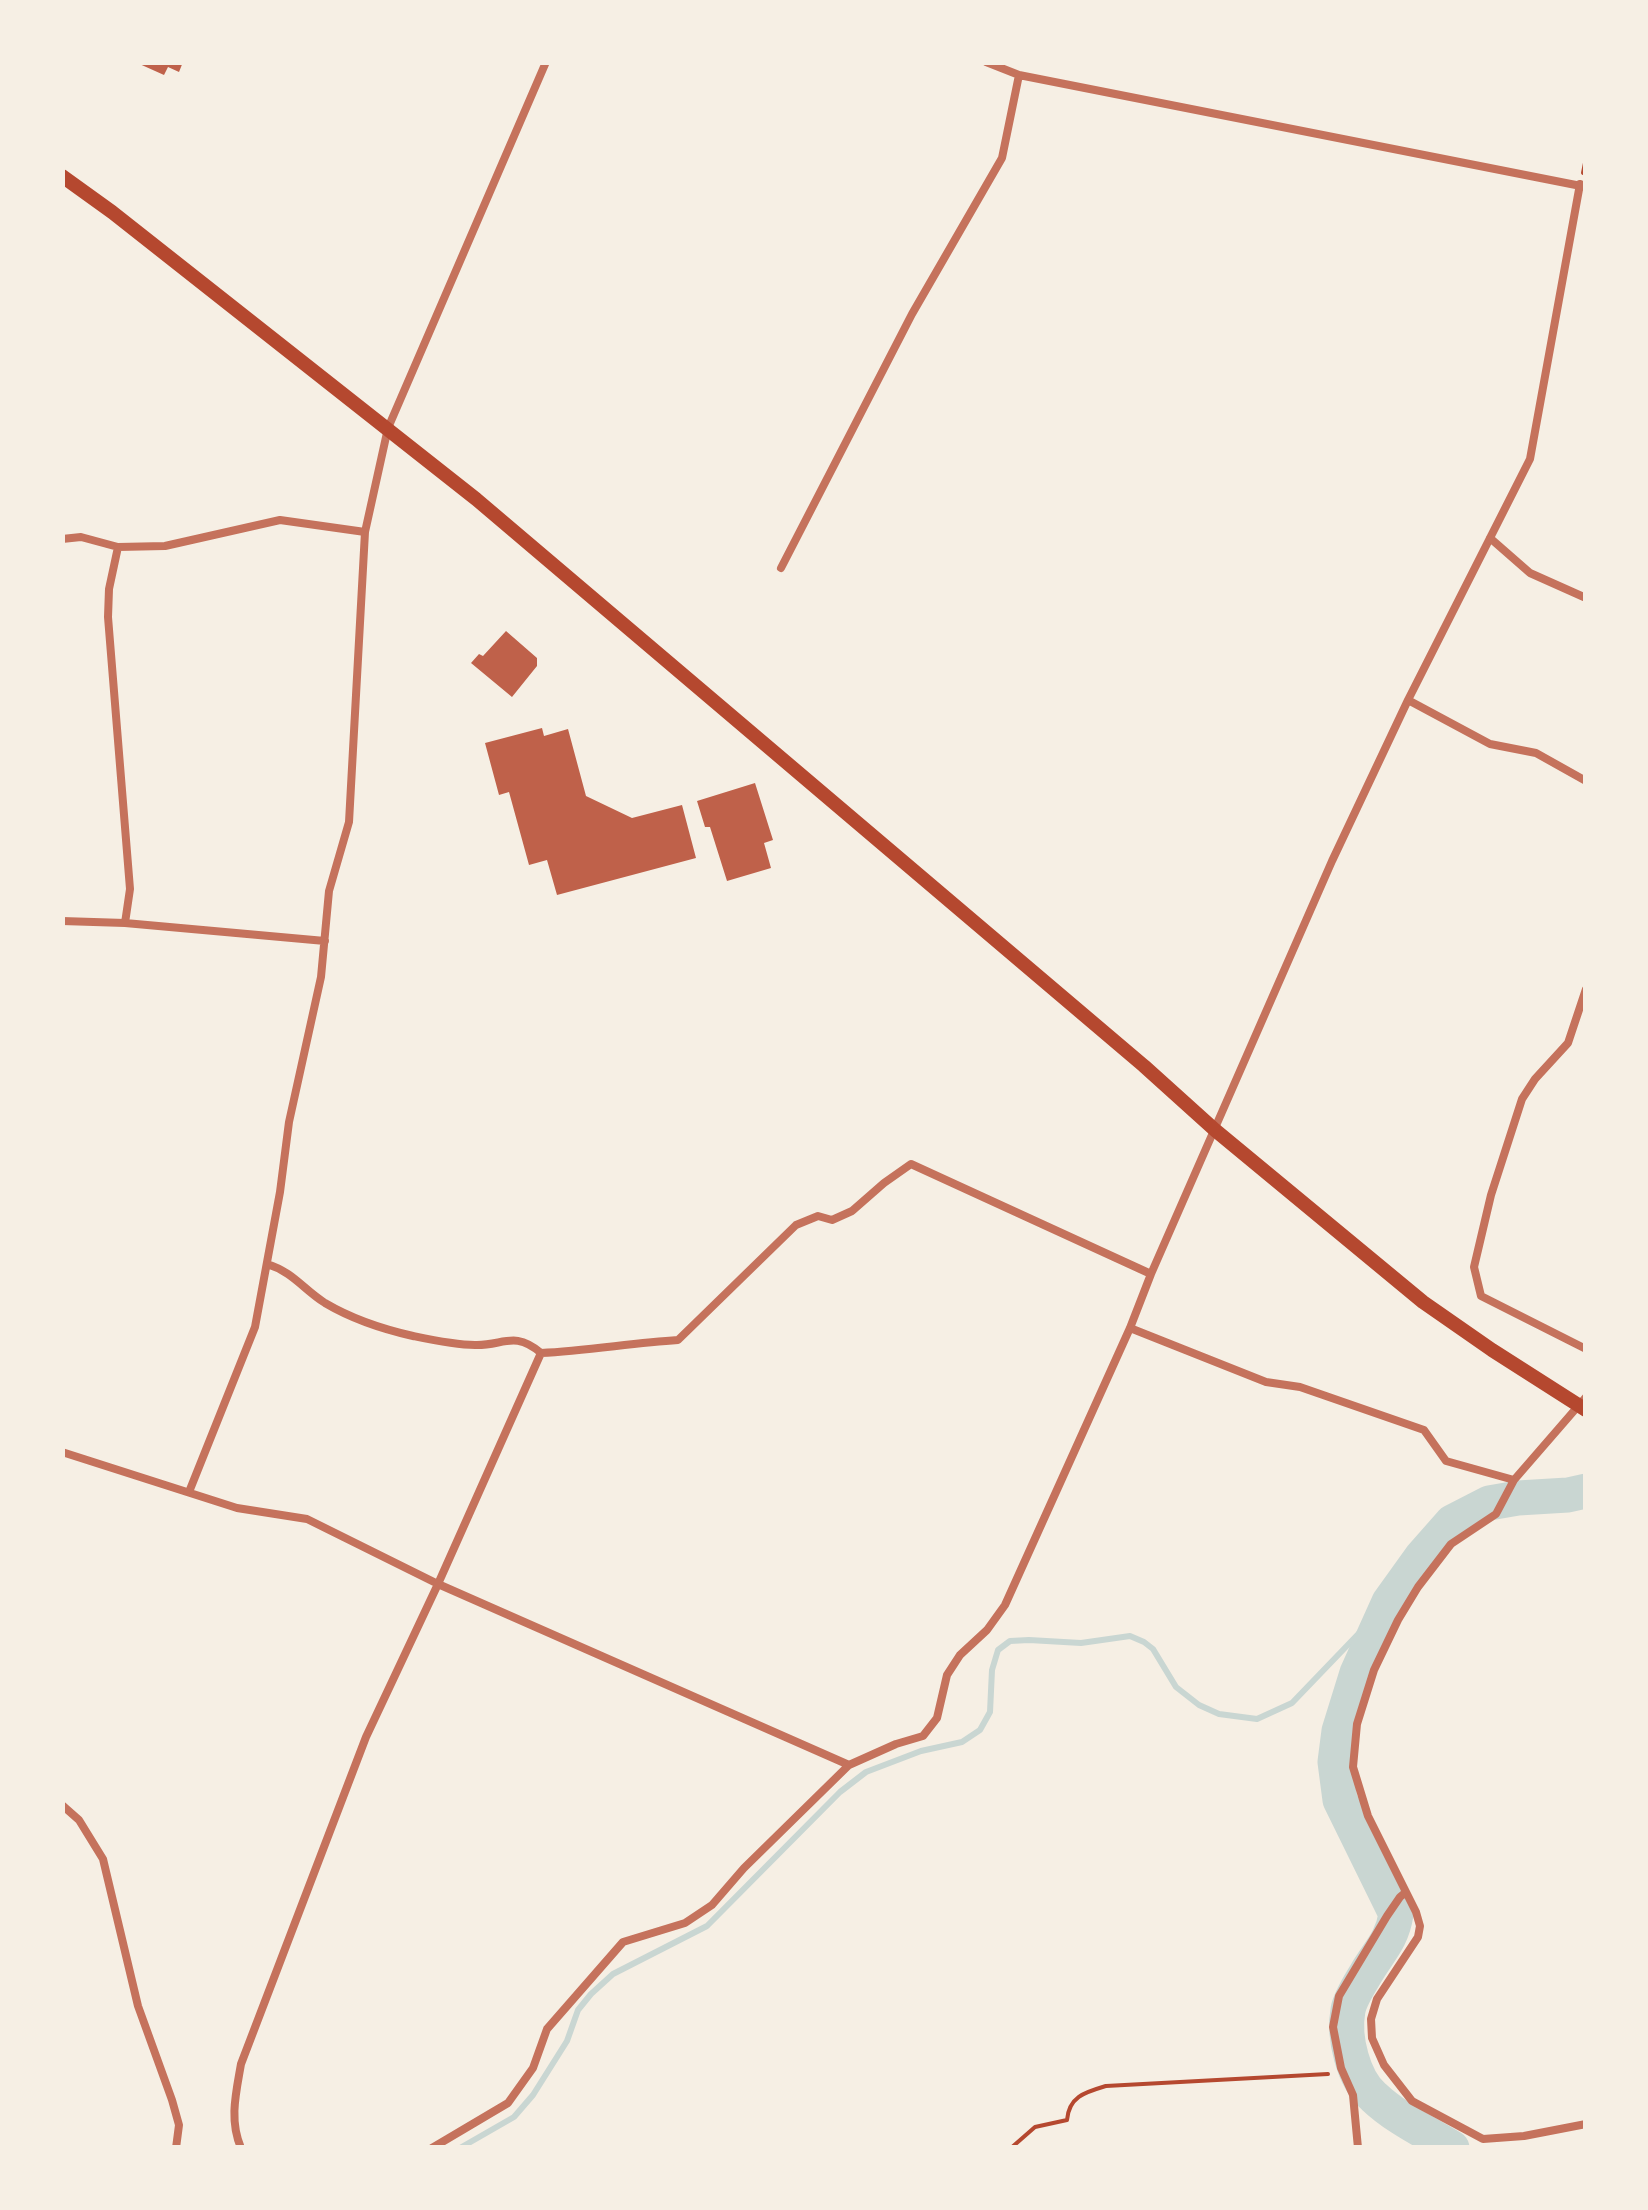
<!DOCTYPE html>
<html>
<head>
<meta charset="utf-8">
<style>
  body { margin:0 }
  #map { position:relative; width:1648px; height:2210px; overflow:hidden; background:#f6efe4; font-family:Inter,sans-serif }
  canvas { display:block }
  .frame { position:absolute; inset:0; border:65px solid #f6efe4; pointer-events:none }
</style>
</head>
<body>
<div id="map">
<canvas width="1648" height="2210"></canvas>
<div class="frame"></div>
</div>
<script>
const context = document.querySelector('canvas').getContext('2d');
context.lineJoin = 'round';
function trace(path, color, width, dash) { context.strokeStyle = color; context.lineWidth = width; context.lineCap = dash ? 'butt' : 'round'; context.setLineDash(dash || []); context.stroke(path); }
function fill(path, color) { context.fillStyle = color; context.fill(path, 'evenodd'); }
const stream = new Path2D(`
  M460 2148 514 2117 533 2095 567 2041 578 2010 591 1994 613 1974 707 1926 840 1792 866 1772 921 1751 962 1742 980 1730 990 1712 992 1670 998 1650 1010 1641 1029 1640 1081 1643 1130 1636 1144 1642 1153 1649 1176 1687 1199 1705 1219 1714 1257 1719 1292 1703 1389 1602`);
const river = new Path2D(`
  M1452 2148C1426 2132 1396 2118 1374 2097 1353 2079 1343 2037 1348 2010 1350 1999 1359 1985 1365 1975 1378 1952 1392 1941 1396 1914L1340 1800 1335 1762 1339 1731 1357 1673 1389 1602 1422 1556 1452 1522 1489 1503 1518 1498 1568 1495 1586 1491`);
const building = new Path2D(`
  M135 62H183L179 72 168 67 164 75Z
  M506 631 537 658V666L512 697 471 663 479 654 483 656Z
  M542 728 544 736 568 729 586 796 632 818 682 805 696 858 557 895 547 860 529 865 509 792 499 795 485 743Z
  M755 783 773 840 764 843 771 868 727 881 710 827H705L697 801Z`);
const path = new Path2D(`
  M1583 173 1586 158
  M1011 2148 1035 2127 1067 2120C1069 2096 1086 2092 1106 2086L1328 2074`);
const minor = new Path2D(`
  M986 62 1019 75 1586 187
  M1490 538 1530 573 1586 598
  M62 539 81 537 118 547 165 546 280 520 365 532
  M118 547 109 589 108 617 130 889 125 923
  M781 568 912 314 1002 158 1019 75
  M1408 700 1490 744 1536 753 1586 781
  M62 921 125 923 325 941
  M1586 989 1568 1043 1535 1079 1522 1099 1491 1195 1474 1267 1481 1296 1586 1349
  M267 1264C293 1272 303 1289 325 1303 352 1319 382 1329 413 1336 432 1340 455 1345 475 1345 503 1346 514 1330 541 1353 587 1351 631 1343 678 1340L796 1225 818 1216 832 1220 852 1211 884 1183 911 1164 1151 1274
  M1130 1328 1266 1382 1300 1387 1424 1430 1446 1461 1514 1480
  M1586 1397 1514 1480 1496 1514 1451 1544 1418 1587 1398 1620 1374 1670 1357 1724 1353 1767 1368 1816 1416 1912 1420 1926 1418 1937 1377 1999 1371 2019 1372 2038 1384 2065 1412 2101 1483 2139 1524 2136 1586 2124
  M62 1452 237 1508 307 1519 438 1584 849 1765
  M189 1492 255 1327 280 1192 289 1122 321 977 329 891 349 822 365 532 388 428 546 62
  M62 1805 79 1820 103 1859 138 2006 172 2100 179 2125 176 2148
  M241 2148C229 2120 236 2093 241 2064L366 1737 438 1584 541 1353
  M432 2148 508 2103 533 2068 547 2029 623 1942 685 1923 712 1905 744 1868 849 1765 896 1744 923 1736 937 1718 947 1675 960 1655 987 1630 1005 1605 1130 1328 1151 1274 1332 861 1408 700 1530 459 1580 184
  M1358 2148 1353 2095 1341 2068 1333 2027 1339 1996 1387 1916 1400 1897 1406 1892`);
const trunk = new Path2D(`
  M62 176 112 212 476 499 1144 1066 1215 1130 1423 1302 1492 1350 1586 1410`);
trace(stream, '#c9d6d2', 6);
trace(river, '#c9d6d2', 35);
fill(building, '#bf614a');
trace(path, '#b5482f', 4);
trace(minor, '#c5725c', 8);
trace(trunk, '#b5482f', 14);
</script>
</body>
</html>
